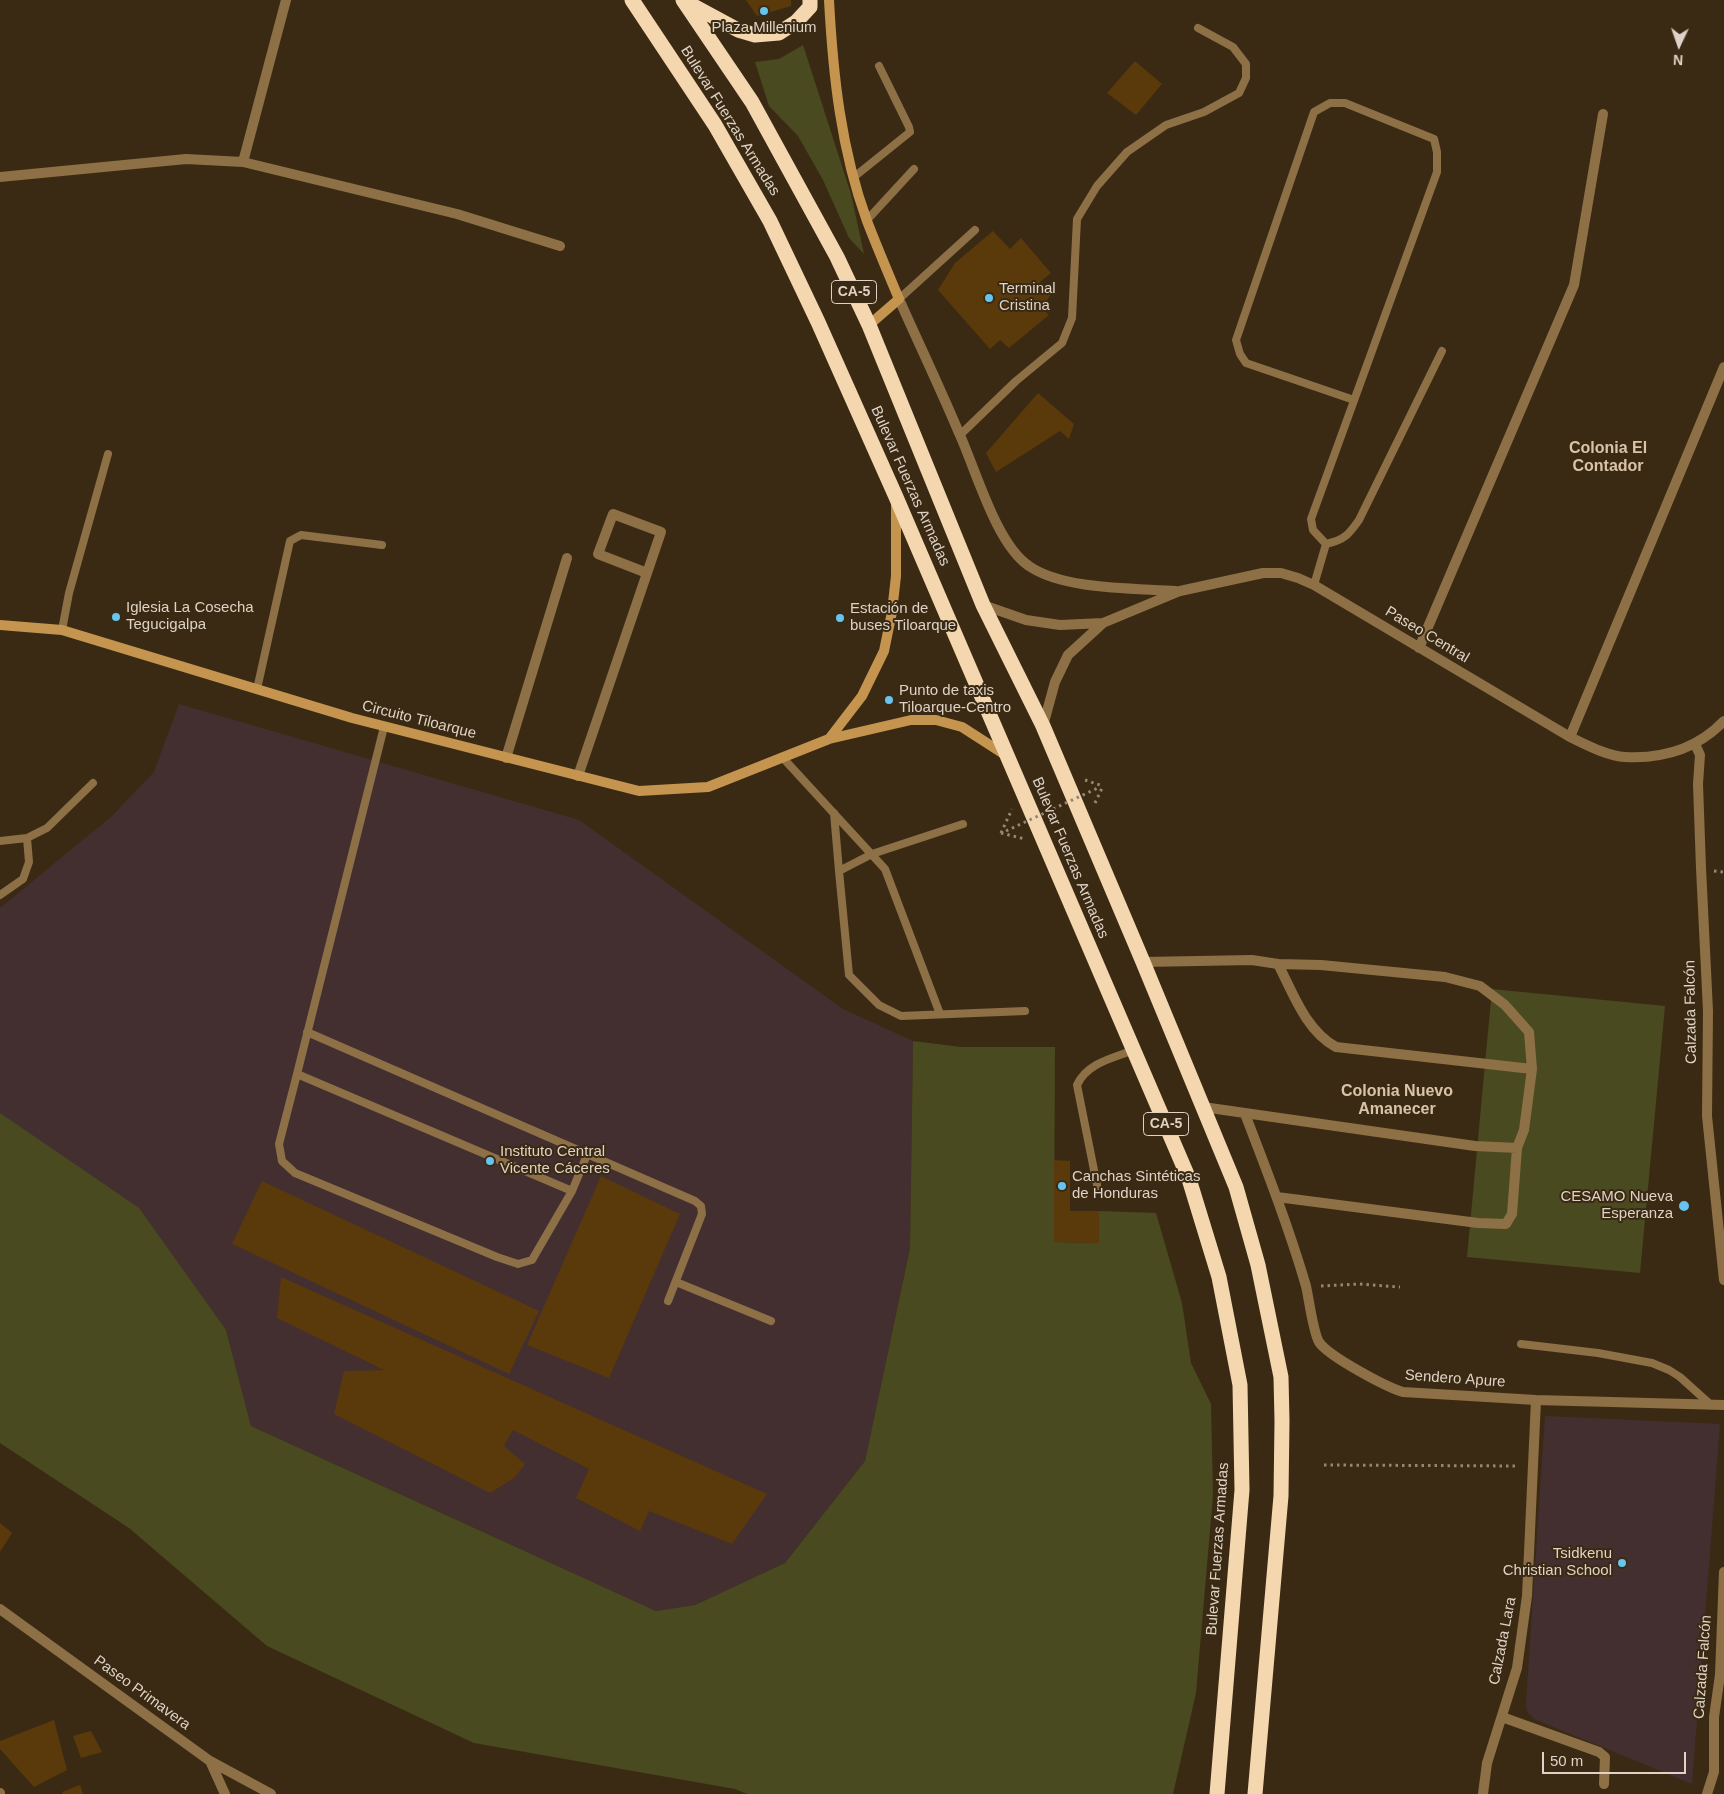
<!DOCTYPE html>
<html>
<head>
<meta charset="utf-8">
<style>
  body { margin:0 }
  #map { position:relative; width:1724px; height:1794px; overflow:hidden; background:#3b2a13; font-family:Helvetica,sans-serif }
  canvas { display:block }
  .north { position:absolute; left:1654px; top:20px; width:50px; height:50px; -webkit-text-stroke:4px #3b2a13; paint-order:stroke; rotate:183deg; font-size:14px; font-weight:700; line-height:20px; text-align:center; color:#ded3c6 }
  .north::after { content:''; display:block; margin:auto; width:18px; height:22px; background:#ded3c6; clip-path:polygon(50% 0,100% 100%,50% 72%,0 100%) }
  .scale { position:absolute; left:1542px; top:1752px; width:144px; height:22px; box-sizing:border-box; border:2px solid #ded3c6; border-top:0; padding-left:6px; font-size:15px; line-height:18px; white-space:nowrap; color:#ded3c6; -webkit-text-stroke:4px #3b2a13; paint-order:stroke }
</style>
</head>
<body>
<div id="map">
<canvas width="1724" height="1794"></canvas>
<div class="north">N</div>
<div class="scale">50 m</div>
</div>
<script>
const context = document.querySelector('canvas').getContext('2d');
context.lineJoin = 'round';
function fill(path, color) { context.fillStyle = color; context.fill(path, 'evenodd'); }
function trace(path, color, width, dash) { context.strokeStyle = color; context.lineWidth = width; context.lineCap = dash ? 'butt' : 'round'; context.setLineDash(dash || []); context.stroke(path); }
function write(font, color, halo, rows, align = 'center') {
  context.font = font + ' Helvetica,sans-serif'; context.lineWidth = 4; context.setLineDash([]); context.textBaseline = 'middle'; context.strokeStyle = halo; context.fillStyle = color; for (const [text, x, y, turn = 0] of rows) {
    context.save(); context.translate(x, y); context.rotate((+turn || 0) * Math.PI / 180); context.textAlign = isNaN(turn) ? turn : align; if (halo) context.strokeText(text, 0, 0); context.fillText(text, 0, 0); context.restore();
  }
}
const education = new Path2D(`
  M179 704 579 820 843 1009 913 1041 910 1248 865 1461 785 1563 695 1605 656 1611 251 1426 226 1330 0 1113V908L111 817 154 772Z
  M1545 1416 1720 1424 1692 1784 1534 1719 1527 1711 1526 1703Z`);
const green = new Path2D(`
  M803 45 851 194 864 254 849 238 823 180 798 136 769 106 755 62 779 59Z
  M1492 989 1665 1006 1640 1273 1467 1257Z
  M913 1041 961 1047H1055L1054 1242 1099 1243V1211L1156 1213 1182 1303 1191 1363 1211 1404 1213 1495 1196 1693 1173 1794H747L735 1789 474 1743 267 1646 129 1528 0 1443V1113L139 1208 226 1330 251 1426 656 1611 695 1605 785 1563 865 1461 910 1248Z`);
const building = new Path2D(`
  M746 0H791V6L757 16Z
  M1135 61 1162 84 1136 115 1107 93Z
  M993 231 1010 249 1021 238 1051 273 1040 282 1051 294 1042 308 1049 315 1009 348 1000 340 990 349 938 290 955 263Z
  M1038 393 1074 424 1069 439 1060 431 996 472 986 453Z
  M1054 1160 1070 1161V1211H1099V1243L1054 1242Z
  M601 1176 680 1214 609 1378 527 1345Z
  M262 1181 539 1311 509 1374 232 1244Z
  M281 1277 767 1494 732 1544 649 1511 640 1531 576 1498 589 1469 513 1430 504 1446 525 1464 514 1478 490 1493 334 1414 344 1371 384 1370 277 1318Z
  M0 1523 12 1533 0 1552Z
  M54 1720 67 1770 34 1787 0 1749V1741Z
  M91 1731 102 1752 81 1758 73 1736Z
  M80 1785 83 1794H63L62 1792Z`);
const path = new Path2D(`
  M1085 780 1103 786
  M1095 803 1103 786
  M1001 833 1012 809
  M1001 833 1025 839
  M1714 871 1724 872
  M1321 1286 1359 1284 1400 1287
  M1324 1465 1519 1466`);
const lane = new Path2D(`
  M854 177 910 132 909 127 879 66
  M867 220 914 169
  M899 299 975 230
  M960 435 1016 381 1062 343 1072 318 1077 219 1097 186 1127 152 1166 125 1204 112 1239 93 1246 78V64L1233 47 1198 28
  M1326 544 1313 530 1311 519 1437 172V152L1434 139 1345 103H1330L1314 112 1236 340 1240 354 1246 363 1354 400
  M1314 585 1326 544C1345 540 1349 534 1359 520L1442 351
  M62 630 69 593 108 454
  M257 689 290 541 301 535 382 545
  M783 758 885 869 940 1014
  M834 813 839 871
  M963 824 872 854 839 871 849 975 879 1005 901 1016 1025 1011
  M0 841 27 838 47 828 93 783
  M0 895 23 879 29 862 27 838
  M307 1032 695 1201 701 1206 702 1214 668 1301
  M297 1074 384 727
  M1098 1190 1077 1085C1087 1063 1113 1058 1134 1050
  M572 1191 297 1074 279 1144 282 1161 295 1173 497 1257 518 1264 532 1260 572 1191 587 1155
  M676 1282 771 1321
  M1521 1344 1598 1353 1652 1363 1669 1370 1680 1377 1711 1405`);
const street = new Path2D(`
  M243 162 286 0
  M0 177 186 159 243 162 457 214 560 246
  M899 299C919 344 940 388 959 433 976 470 996 544 1029 566 1063 590 1135 588 1176 591
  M983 605 1026 620 1060 625 1103 623 1180 591 1263 573H1281L1298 578 1314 585 1570 737C1587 745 1607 756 1625 757 1663 759 1698 748 1724 721
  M1419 648 1574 285 1603 114
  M1043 726 1055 682 1068 655 1103 623
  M1570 737 1724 367
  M1695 744 1700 755 1698 784 1701 868 1708 1011 1707 1116 1724 1280
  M506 758 567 558
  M578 776 661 532 613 514 598 554 647 573
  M1143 962 1252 960 1278 964C1293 993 1306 1031 1336 1047L1532 1069
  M1203 1107 1475 1146 1517 1148 1524 1130 1532 1069 1529 1032 1505 1005 1480 986 1445 977 1321 965 1278 964
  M1245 1114C1267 1171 1289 1228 1306 1286 1309 1299 1313 1332 1319 1342 1328 1356 1386 1387 1403 1392L1536 1400 1724 1405
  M1277 1197 1478 1223 1506 1224 1512 1214 1517 1148
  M0 1609 210 1761 271 1794
  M1502 1717 1599 1752 1605 1757 1604 1784
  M210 1761 225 1794
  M0 1793V1794
  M1483 1794 1487 1763 1517 1668 1527 1596 1536 1400
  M1707 1794 1714 1772V1717L1720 1675 1724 1572`);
const secondary = new Path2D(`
  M829 0C833 75 841 150 867 221 877 247 888 273 899 299L869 325
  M0 625 62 630 352 718 639 791 708 787 829 739 911 720H936L962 727 1007 756
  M829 739 862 696 884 651 892 612 896 576V504`);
const highway = new Path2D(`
  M632 0 715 125 770 221 818 322 896 497 1189 1179 1219 1277 1240 1385 1242 1490 1217 1794
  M683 0 752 102 837 257 869 325 983 605 1043 726 1143 962 1236 1187 1258 1265 1281 1377 1282 1421 1281 1496 1255 1794
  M686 2 738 30 755 35 779 33 796 22 810 7V0`);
const pathBridge = new Path2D(`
  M1006 831 1098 788`);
const markers = [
  [764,11,5,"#66c4ef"],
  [989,298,5,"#66c4ef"],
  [116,617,5,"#66c4ef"],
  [840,618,5,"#66c4ef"],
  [889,700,5,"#66c4ef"],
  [490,1161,5,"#66c4ef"],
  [1062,1186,5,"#66c4ef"],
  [1684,1206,6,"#66c4ef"],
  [1622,1563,5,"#66c4ef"]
];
const shields = [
  [854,292,45],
  [1166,1124,45]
];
const shieldNames = [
  ["CA-5",854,292],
  ["CA-5",1166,1124]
];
const poiNames = [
  ["Plaza Millenium",764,28,"center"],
  ["Terminal",999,289],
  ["Cristina",999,306],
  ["Iglesia La Cosecha",126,608],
  ["Tegucigalpa",126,625],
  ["Estación de",850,609],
  ["buses Tiloarque",850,626],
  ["Punto de taxis",899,691],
  ["Tiloarque-Centro",899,708],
  ["Instituto Central",500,1152],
  ["Vicente Cáceres",500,1169],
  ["Canchas Sintéticas",1072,1177],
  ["de Honduras",1072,1194],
  ["CESAMO Nueva",1673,1197,"right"],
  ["Esperanza",1673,1214,"right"],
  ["Tsidkenu",1612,1554,"right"],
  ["Christian School",1612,1571,"right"]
];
const streetNames = [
  ["Bulevar Fuerzas Armadas",730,121,58],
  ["Bulevar Fuerzas Armadas",910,486,66],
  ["Paseo Central",1427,635,31],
  ["Circuito Tiloarque",419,720,14],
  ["Bulevar Fuerzas Armadas",1070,858,67],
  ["Calzada Falcón",1691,1012,-91],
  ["Sendero Apure",1455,1379,4],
  ["Bulevar Fuerzas Armadas",1218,1549,-86],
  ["Calzada Lara",1503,1641,-79],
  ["Calzada Falcón",1703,1667,-86],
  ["Paseo Primavera",142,1693,36]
];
const neighbourhoodNames = [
  ["Colonia El",1608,449],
  ["Contador",1608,467],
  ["Colonia Nuevo",1397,1092],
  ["Amanecer",1397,1110]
];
fill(education, '#432f30');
fill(green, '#494a20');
fill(building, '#5a390a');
trace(path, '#948675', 3, [2.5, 4]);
trace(lane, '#8e7047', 8);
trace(street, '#8e7047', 10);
trace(secondary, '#c59550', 10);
trace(highway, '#f4d6af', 15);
trace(pathBridge, '#948675', 3, [2.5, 4]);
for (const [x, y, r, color] of markers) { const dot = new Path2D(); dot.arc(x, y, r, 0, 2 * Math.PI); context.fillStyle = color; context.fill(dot); trace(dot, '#3b2a13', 2); }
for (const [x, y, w] of shields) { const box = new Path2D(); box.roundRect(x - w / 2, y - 11.5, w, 23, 4); context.fillStyle = '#3b2a13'; context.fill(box); trace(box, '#ded3c6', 1); }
write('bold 14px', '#ded3c6', null, shieldNames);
write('15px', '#ded3c6', '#3b2a13', poiNames, 'left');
write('15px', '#ded3c6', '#3b2a13', streetNames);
write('bold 16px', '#d9c4a9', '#3b2a13', neighbourhoodNames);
</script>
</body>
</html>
